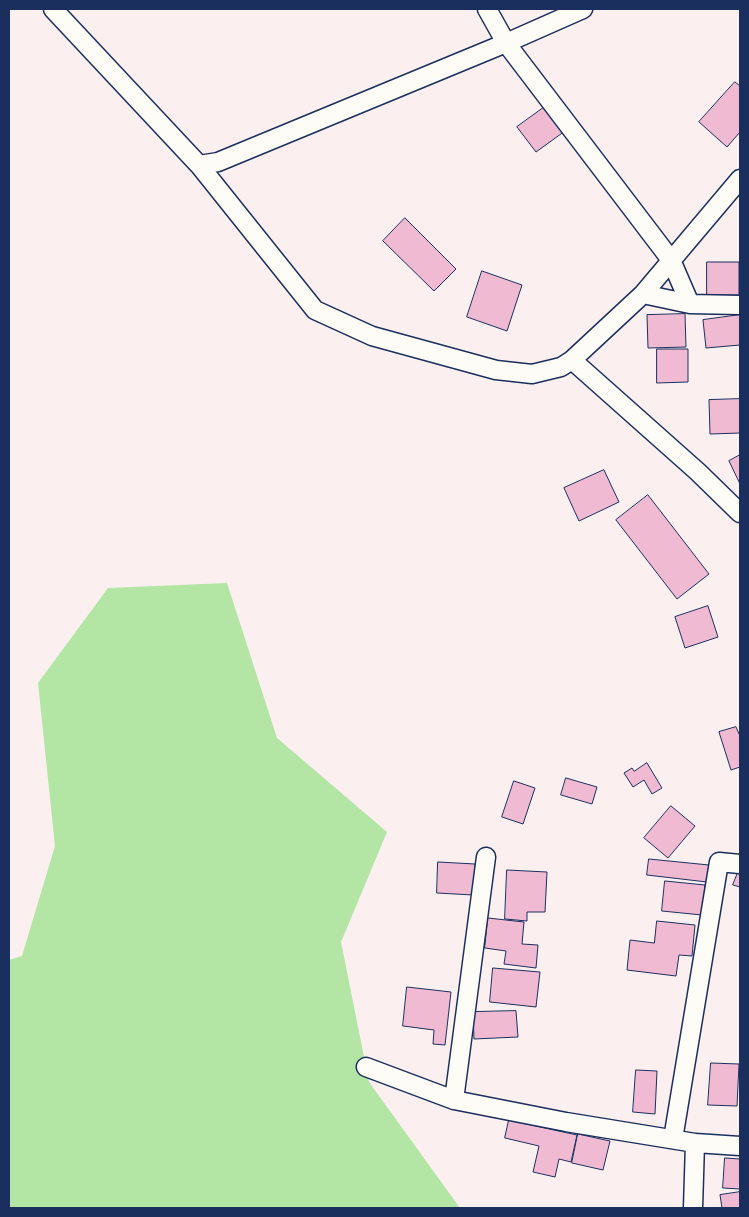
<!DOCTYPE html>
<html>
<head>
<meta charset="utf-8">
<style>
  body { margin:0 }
  #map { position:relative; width:749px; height:1217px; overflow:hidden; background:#fbeff0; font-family:"Indie Flower",sans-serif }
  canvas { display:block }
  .frame { position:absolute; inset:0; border:10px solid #1b2f5e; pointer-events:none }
</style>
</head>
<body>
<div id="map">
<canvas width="749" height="1217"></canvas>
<div class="frame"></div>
</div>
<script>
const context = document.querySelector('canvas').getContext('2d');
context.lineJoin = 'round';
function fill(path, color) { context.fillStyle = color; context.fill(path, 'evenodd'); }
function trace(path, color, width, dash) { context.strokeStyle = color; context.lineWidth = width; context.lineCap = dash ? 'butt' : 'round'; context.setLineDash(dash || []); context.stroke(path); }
const green = new Path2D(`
  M227 583 277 738 387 832 341 942 369 1082 460 1208H9V960L22 956 55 846 38 683 108 588Z`);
const building = new Path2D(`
  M735 82 740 86V132L727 147 699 122Z
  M546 106 565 131 536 152 517 127Z
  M405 218 456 269 434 291 383 241Z
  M707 262H739V295H707Z
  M482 271 522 285 507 331 467 317Z
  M685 314 686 347 648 348 647 315Z
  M740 315V345L706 348 703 320Z
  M657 349H688V382L657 383Z
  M740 399V433L710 434 709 400Z
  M740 455V484L729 461Z
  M604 470 619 502 579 521 564 488Z
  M648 495 709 574 677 599 616 520Z
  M708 606 718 637 685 648 675 617Z
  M736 727 740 736V767L731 770 719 732Z
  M647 763 662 788 652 794 644 780 633 787 624 773 632 768 634 771Z
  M566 778 597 787 592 804 561 795Z
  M514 781 535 788 523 824 502 817Z
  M671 806 695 826 668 858 644 838Z
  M649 859 709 865 707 882 647 875Z
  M438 862 475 864 473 895 437 893Z
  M507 870 547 872 545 912H527V921L505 919Z
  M739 870H740V887L733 885Z
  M665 881 705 885 702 915 662 911Z
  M488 918 524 922 522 944 538 945 536 968 504 964 506 951 485 948Z
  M657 921 695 925 692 956 679 955 676 976 627 970 630 940 654 943Z
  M493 968 540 972 536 1007 490 1002Z
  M407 987 451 992 445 1045 433 1044 434 1030 403 1026Z
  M516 1011 518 1037 474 1039 473 1012Z
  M711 1063 739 1064 737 1106 708 1105Z
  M636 1070 657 1071 655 1114 633 1112Z
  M509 1120 577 1135 571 1162 559 1159 555 1177 533 1172 539 1146 505 1138Z
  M578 1134 610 1141 603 1170 572 1163Z
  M725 1158 740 1159V1189L723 1188Z
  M740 1192V1208H722L720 1195Z`);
const minor = new Path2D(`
  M53 9 199 165 315 310 372 336 496 370 532 374 561 367 572 360 698 472 740 513
  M487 9 506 43 671 260 690 304
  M199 165 218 162 506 43 583 9
  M643 294 690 304 740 305
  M572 360 643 294 740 179
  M366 1067 454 1100 566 1122 695 1143 740 1146
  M454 1100 486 857
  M673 1139 719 862 740 864
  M693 1208 695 1143`);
fill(green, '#b3e5a5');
fill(building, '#f1bad3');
trace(building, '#1b2f5e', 1);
trace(minor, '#1b2f5e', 21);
trace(minor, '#fdfcf7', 18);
</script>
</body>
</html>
